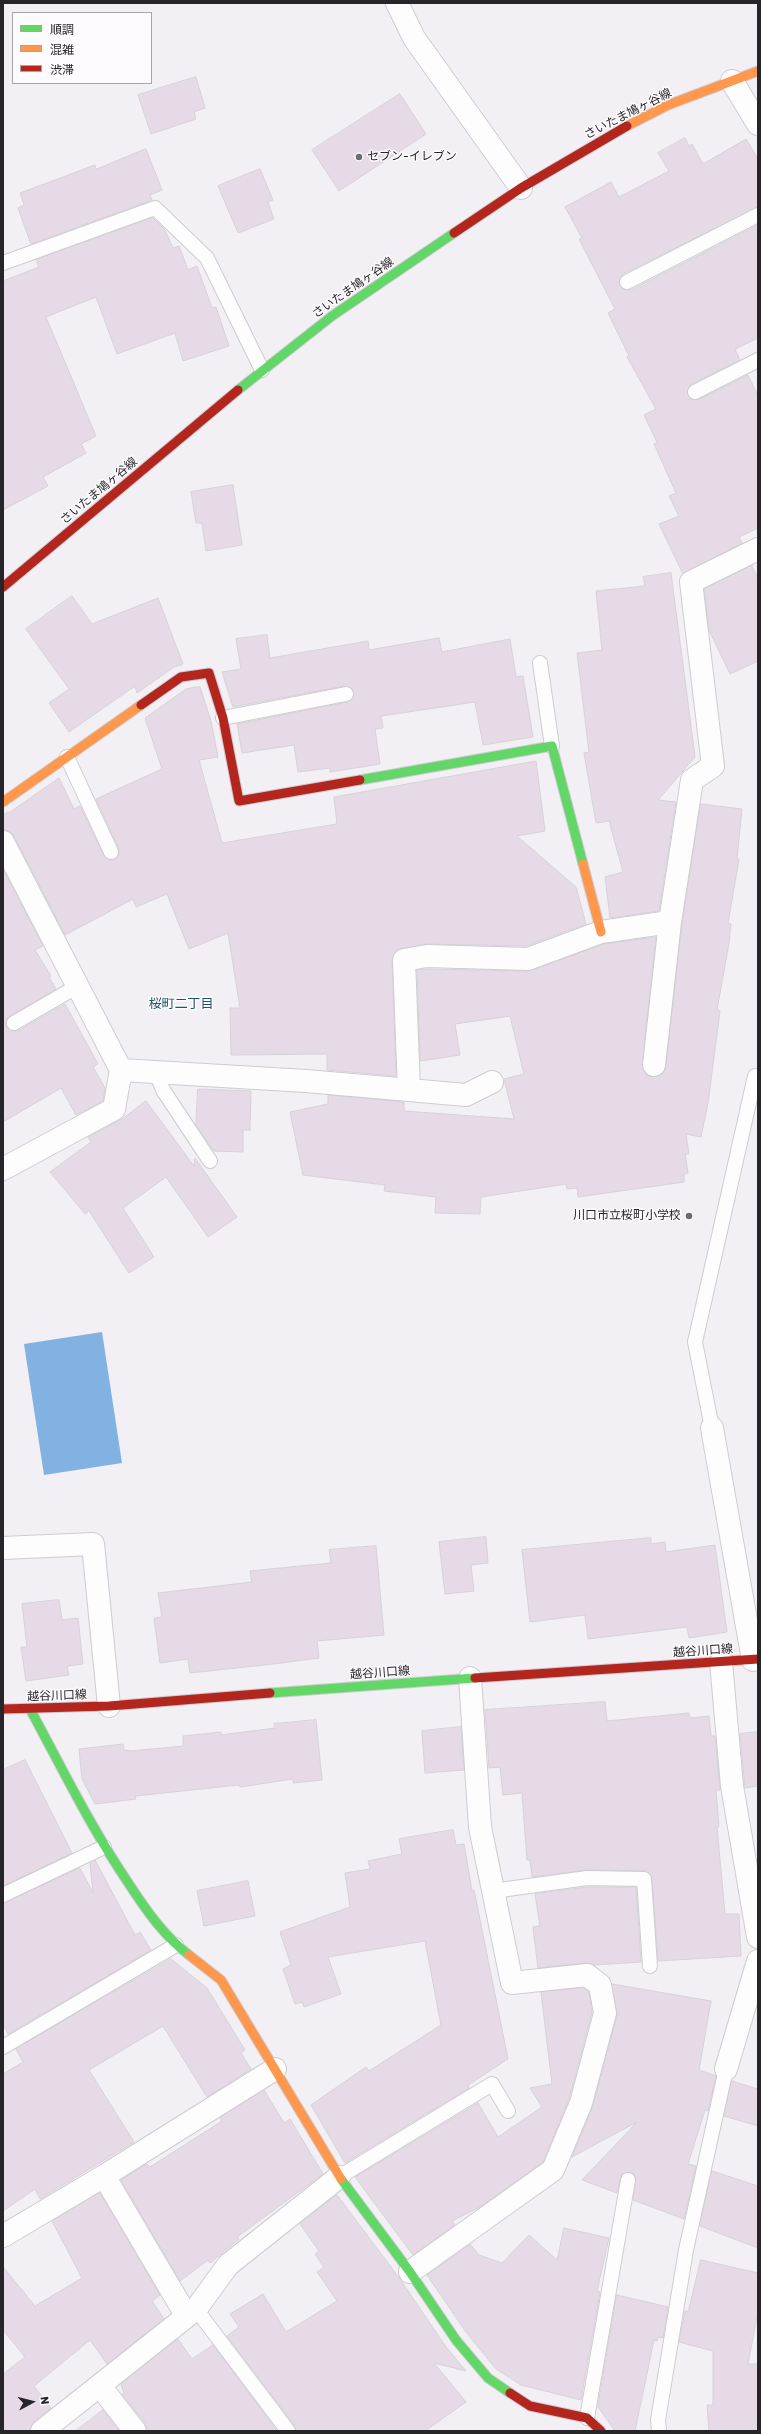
<!DOCTYPE html>
<html>
<head>
<meta charset="utf-8">
<style>
  body { margin:0 }
  #map { position:relative; width:761px; height:2434px; overflow:hidden; background:#f2eff5; font-family:Rubik,"Noto Sans JP",sans-serif }
  canvas { display:block }
  .frame { position:absolute; inset:0; border:4px solid #28252a; pointer-events:none }
  .legend { position:absolute; left:12px; top:12px; width:140px; height:72px; box-sizing:border-box; background:#fdfbfe; border:1px solid #a8a5a9; margin:0; padding:5px 7px; list-style:none; font-size:12px; color:#28252a }
  .legend li { display:flex; align-items:center; gap:8px; height:20px }
  .legend b { width:20px; border:1px solid #a8a5a9 }
  .north { position:absolute; left:12px; top:2382px; width:40px; height:40px; -webkit-text-stroke:3px #fdfbfe; paint-order:stroke; rotate:83deg; font-size:11px; font-weight:700; line-height:16px; text-align:center; color:#28252a }
  .north::after { content:''; display:block; margin:auto; width:14px; height:18px; background:#28252a; clip-path:polygon(50% 0,100% 100%,50% 72%,0 100%) }
</style>
</head>
<body>
<div id="map">
<canvas width="761" height="2434"></canvas>
<div class="frame"></div>
<ul class="legend">
<li><b style="height:5px;background:#63d668"></b>順調</li>
<li><b style="height:5px;background:#ff974d"></b>混雑</li>
<li><b style="height:5px;background:#b3261e"></b>渋滞</li>
</ul>
<div class="north">N</div>
</div>
<script>
const context = document.querySelector('canvas').getContext('2d');
context.lineJoin = 'round';
function fill(path, color) { context.fillStyle = color; context.fill(path, 'evenodd'); }
function trace(path, color, width, dash) { context.strokeStyle = color; context.lineWidth = width; context.lineCap = dash ? 'butt' : 'round'; context.setLineDash(dash || []); context.stroke(path); }
function write(font, color, halo, rows, align = 'center') {
  context.font = font + ' Rubik,"Noto Sans JP",sans-serif'; context.lineWidth = 3; context.setLineDash([]); context.textBaseline = 'middle'; context.strokeStyle = halo; context.fillStyle = color; for (const [text, x, y, turn = 0] of rows) {
    context.save(); context.translate(x, y); context.rotate((+turn || 0) * Math.PI / 180); context.textAlign = isNaN(turn) ? turn : align; if (halo) context.strokeText(text, 0, 0); context.fillText(text, 0, 0); context.restore();
  }
}
const water = new Path2D(`
  M102 1332 122 1463 44 1475 24 1344Z`);
const building = new Path2D(`
  M196 77 205 108 194 112 196 119 151 134 138 95Z
  M400 94 426 134 339 191 312 150Z
  M685 138 689 146 692 144 703 164 746 139 758 159V207L623 274 619 282 623 289 631 290 758 225V338L735 349 740 360 691 384 687 392 690 399 698 400 748 375 758 396V528L739 537 742 543 683 574 659 524 679 516 669 496 676 493 654 444 657 442 644 415 656 409 627 357 629 356 608 313 615 309 579 239 582 238 565 207 611 182 619 197 669 171 658 153Z
  M146 149 162 190 150 195 152 200 31 244 18 208 24 205 20 193 95 165 96 169Z
  M260 169 273 200 268 202 274 219 238 233 218 186Z
  M153 218 165 230 173 248 179 246 188 270 197 266 212 308 216 307 229 346 183 361 175 333 117 354 96 297 46 317 96 436 81 444 86 453 43 477 48 486 3 510V281L39 267 36 260Z
  M233 485 242 545 206 551 202 523H196L191 492Z
  M752 566 758 578V661L730 674 709 630 704 589Z
  M671 573 695 757 658 800 676 802 659 911 610 918 605 877 623 872 609 821 596 823 584 753 589 752 577 653 602 650 596 591 645 586 643 577Z
  M72 596 92 624 158 598 183 664 174 667 137 693 135 686 69 732 49 703 69 689 26 629Z
  M267 635 270 658 368 641 369 650 439 638 442 652 510 639 516 677 523 676 533 737 483 745 475 702 381 716 383 728 375 729 380 764 330 772V768L298 772 294 745 242 753 237 724 348 702 354 696 352 688 344 686 233 707 222 672 241 669 236 639Z
  M200 687 211 721 218 757 199 760 222 843 337 824 334 797 536 761 545 831 517 836 576 887 586 924 526 946 427 944 396 950 392 960 396 1076 327 1070V1054L231 1055 230 1008H240L228 933 189 949 167 894 136 907 133 899 65 935 14 836 9 831 3 830V814L10 812 59 778 74 809 80 806 104 856 110 860H115L118 857 119 849 96 799 162 769 145 718 186 689Z
  M701 804 742 809 737 859H739L728 923 731 924 729 943 717 1010 720 1011 708 1103 701 1137 686 1134 689 1154H685L688 1173 684 1174V1182L578 1197 577 1188 567 1189 566 1184 481 1197 480 1214 435 1213 436 1197 384 1191 385 1185 303 1175 290 1112 328 1104V1095L404 1102V1111L514 1119 504 1079 524 1074 510 1016 455 1024 460 1055 420 1061 417 970 428 969 528 971 604 944 656 937 642 1064 646 1075 652 1077 664 1073 666 1066 682 924Z
  M3 869 43 946 35 950 51 976 49 977 56 989 10 1016 6 1019V1027L10 1031H18L65 1004 98 1064 93 1067 105 1088 103 1101 76 1115 61 1088 3 1122Z
  M198 1089 251 1091 250 1130H243V1152L214 1151 196 1125Z
  M146 1101 194 1166 195 1158 237 1217 208 1237 166 1177 123 1208 154 1257 129 1273 89 1211 85 1214 50 1172 91 1142 88 1137 122 1119Z
  M486 1537 488 1563 471 1565 474 1591 445 1594 439 1542Z
  M651 1538V1544L665 1542 666 1552 715 1545 727 1632 689 1638 687 1627 588 1639 585 1615 530 1622 522 1550Z
  M376 1546 384 1635 317 1641 319 1658 273 1664 190 1673 188 1659 160 1663 154 1618 162 1617 158 1593 252 1582 250 1571 331 1563 329 1550Z
  M59 1600 62 1620 78 1618 83 1664 67 1666 69 1675 26 1681 21 1647H27L22 1604Z
  M605 1702 607 1721 689 1713 690 1718 709 1716 711 1736H715L720 1790H716L719 1827H717L725 1914H739L741 1956 658 1961 652 1878 648 1871 587 1870 532 1877 530 1860H527L522 1793 503 1795 500 1767 489 1768 485 1710Z
  M316 1720 322 1780 293 1783V1779L240 1787 239 1785 135 1796 136 1799 95 1804 82 1779 79 1749 123 1744 124 1750 131 1751 183 1746V1736L221 1732V1735L275 1728 274 1724Z
  M461 1727 464 1770 425 1773 422 1731Z
  M758 1732V1786L745 1788 740 1734Z
  M25 1760 72 1853 3 1886V1770Z
  M453 1830 456 1845 464 1844 472 1891 474 1890 508 2059 468 2085 469 2088 345 2163 311 2105 366 2067 369 2071 441 2025 425 1941 328 1957 341 1994 304 2007 302 2002 295 2004 283 1969 291 1965 280 1932 350 1907 345 1873 370 1869 368 1861 402 1854 399 1839Z
  M95 1860 135 1935 140 1932 151 1950 8 2034 3 2023V1903L80 1868 93 1893 90 1863Z
  M248 1881 255 1916 204 1926 197 1891Z
  M588 1887H636L641 1962 594 1965 586 1963 538 1968 533 1927 540 1926 535 1894Z
  M171 1959 207 1988 245 2050 241 2053 251 2069 207 2097 163 2026 89 2070 134 2142 40 2199 35 2189 3 2211V2074L23 2062 16 2049Z
  M612 1984 711 2001 699 2070 716 2076 708 2111 705 2110 688 2164 696 2166 684 2219 633 2200 636 2177 630 2172 621 2175 617 2193 582 2180 637 2122 572 2157 593 2106 617 2016Z
  M583 1988 589 1992 592 2012 569 2099 543 2162 480 2207 452 2221 455 2225 413 2255 355 2177 478 2103 498 2137 542 2107 530 2088 552 2084 541 1992Z
  M732 2081 758 2089V2126L724 2116Z
  M264 2090 284 2123 290 2119 323 2174 237 2237 239 2239 210 2263 208 2260 180 2281 121 2180 147 2164 150 2167 222 2121 220 2118Z
  M712 2171 758 2186V2248L700 2226Z
  M100 2193 160 2295 152 2301 164 2319 107 2364 90 2340 34 2386 51 2408 34 2421 30 2431H3V2374L25 2357 3 2330V2267L35 2306 82 2278 52 2221Z
  M337 2195 400 2279 446 2347 466 2371 434 2363 466 2402 425 2431H296L295 2426 227 2336 239 2327 230 2314 263 2294 286 2332 337 2301 317 2272 324 2267 315 2254 319 2251 300 2224Z
  M564 2228 609 2238 597 2291 600 2292 581 2400 521 2385 496 2369 466 2332 427 2275 470 2244 479 2255 502 2263 529 2235 557 2260Z
  M701 2260 758 2273V2312L748 2364H758V2431H709L707 2405H713V2351L679 2342 685 2311H688Z
  M617 2295 668 2307 663 2338 658 2337 657 2341 654 2340 635 2431H615L598 2407Z
  M178 2339 192 2359 213 2345 277 2431H147L145 2423 122 2394 124 2393 121 2384Z
  M103 2410 119 2431H76Z`);
const lane = new Path2D(`
  M3 263 155 208 207 258 262 370
  M627 282 758 215
  M695 392 758 360
  M540 663 552 746
  M223 718 346 694
  M67 757 111 852
  M14 1023 78 986
  M156 1072 163 1090 210 1161
  M712 1428 695 1342 755 1076
  M493 1891 587 1878 644 1879 650 1966
  M3 1895 104 1847
  M3 2047 176 1945
  M339 2177 492 2084 508 2111
  M196 2309 288 2431
  M587 2418 628 2180
  M659 2431 658 2420 686 2250 726 2069`);
const street = new Path2D(`
  M397 3 414 38 521 188
  M732 81 758 124
  M3 842 121 1070
  M654 1065 670 922 692 780 713 766 691 582 758 549
  M409 1090 404 960 427 956 528 959 601 932 670 922
  M3 1169 114 1109 121 1070 306 1081 466 1095 492 1082
  M712 1428 753 1660
  M3 1548 93 1544 109 1706
  M721 1662 732 1786 758 1937
  M726 2069 758 1961
  M104 2176 186 2315
  M3 2236 104 2176 275 2069
  M410 2272 553 2170 581 2103 605 2013 600 1985 587 1975 512 1983 480 1827 470 1678
  M100 2386 135 2431
  M42 2431 196 2309 228 2265 339 2177`);
const fast = new Path2D(`
  M238 390 332 316 454 233
  M360 780 552 746 583 864
  M270 1693 475 1678
  M30 1709C62 1768 91 1828 129 1884 146 1910 164 1936 189 1955
  M341 2179 410 2272 456 2340 488 2378 510 2393`);
const slow = new Path2D(`
  M627 126 668 105 758 71
  M3 802 141 705
  M583 864 601 932
  M189 1955 221 1980 341 2179`);
const jam = new Path2D(`
  M454 233 521 188 627 126
  M3 587 238 390
  M141 705 181 677 209 673 223 718 239 801 360 780
  M475 1678 758 1659
  M3 1709 109 1706 270 1693
  M510 2393 530 2406 587 2418 601 2431`);
const markers = [
  [359,157,4,"#6f6c71"],
  [689,1216,4,"#6f6c71"]
];
const streetNames = [
  ["さいたま鳩ヶ谷線",628,114,-27],
  ["さいたま鳩ヶ谷線",353,288,-35],
  ["さいたま鳩ヶ谷線",99,491,-40],
  ["越谷川口線",703,1651,-4],
  ["越谷川口線",380,1673,-4],
  ["越谷川口線",57,1696,-2]
];
const poiNames = [
  ["セブン-イレブン",367,157],
  ["川口市立桜町小学校",681,1216,"right"]
];
const neighbourhoodNames = [
  ["桜町二丁目",181,1004]
];
fill(water, '#82b2e2');
fill(building, '#e7dae7');
trace(building, '#d5d2d6', 1);
trace(lane, '#cfccd1', 16);
trace(street, '#cfccd1', 24);
trace(fast, '#cfccd1', 11);
trace(slow, '#cfccd1', 11);
trace(jam, '#cfccd1', 11);
trace(lane, '#fdfdfe', 14);
trace(street, '#fdfdfe', 22);
trace(fast, '#63d668', 9);
trace(slow, '#ff974d', 9);
trace(jam, '#b3261e', 9);
for (const [x, y, r, color] of markers) { const dot = new Path2D(); dot.arc(x, y, r, 0, 2 * Math.PI); context.fillStyle = color; context.fill(dot); trace(dot, '#fdfbfe', 1.5); }
write('12px', '#28252a', '#fdfbfe', streetNames);
write('12px', '#28252a', '#fdfbfe', poiNames, 'left');
write('13px', '#1d5660', '#fdfbfe', neighbourhoodNames);
</script>
</body>
</html>
